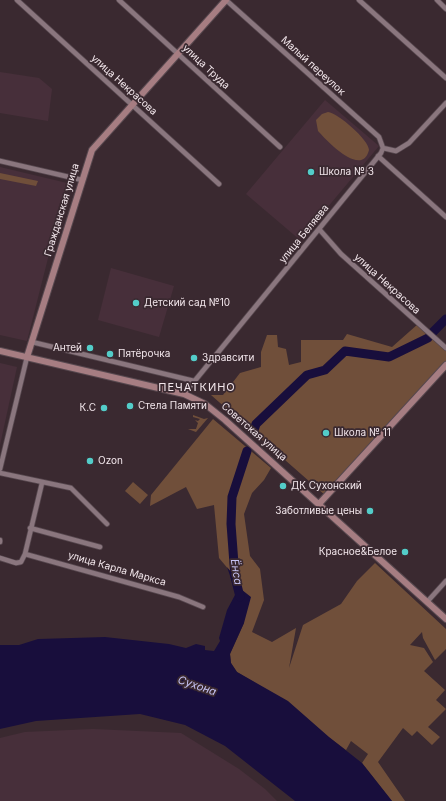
<!DOCTYPE html>
<html>
<head>
<meta charset="utf-8">
<style>
  body { margin:0 }
  canvas { display:block; background:#3a2930 }
</style>
</head>
<body>
<canvas width="446" height="801"></canvas>
<script>
const context = document.querySelector('canvas').getContext('2d');
context.lineJoin = 'round';
function fill(path, color) { context.fillStyle = color; context.fill(path, 'evenodd'); }
function trace(path, color, width, dash) { context.strokeStyle = color; context.lineWidth = width; context.lineCap = dash ? 'butt' : 'round'; context.setLineDash(dash || []); context.stroke(path); }
function write(font, color, halo, rows, align = 'center') {
  context.font = font + ' Inter,sans-serif'; context.lineWidth = 3.5; context.setLineDash([]); context.textBaseline = 'middle'; context.strokeStyle = halo; context.fillStyle = color; for (const [text, x, y, turn = 0] of rows) {
    context.save(); context.translate(x, y); context.rotate((+turn || 0) * Math.PI / 180); context.textAlign = isNaN(turn) ? turn : align; if (halo) context.strokeText(text, 0, 0); context.fillText(text, 0, 0); context.restore();
  }
}
const built = new Path2D(`
  M0 72 39 78 52 89 48 121 0 113Z
  M325 100 379 146 300 240 246 194Z
  M0 167 67 183 27 341 0 335Z
  M111 268 174 286 159 337 98 320Z
  M0 363 17 367 0 445Z
  M93 729 181 733 239 769 265 789 277 801H0V738L25 732Z`);
const green = new Path2D(`
  M328 112C338 113 369 140 369 150 362 178 327 141 318 131L316 120 322 114Z
  M0 173 38 181 36 186 0 179Z
  M418 324 446 348V365L326 496 211 395H223L240 373 261 367V352L267 335H277L278 347 286 349 289 365 301 362V340H343L347 334 392 347Z
  M193 415 204 419 208 418 196 432 188 429H196L198 423 195 420 198 421 200 419 193 417Z
  M213 419 271 468 264 480 252 493 244 514 250 556 260 569 264 600 252 632 272 642 296 628 289 668 303 625 341 604 357 581 375 563 446 629V649L435 660 423 638 422 632 410 645 424 648 433 662 424 671 445 690 436 700 446 709 428 727 440 737 432 745 417 731 412 736 403 728 378 762 405 801H392L362 763 368 754 351 741 346 750 254 682 237 672 231 663 230 654 244 623 235 577 219 558 214 505 197 509 186 487 150 506 151 495Z
  M133 482 148 495 140 504 125 491Z`);
const water = new Path2D(`
  M227 567 235 577 237 586 251 597 244 623 230 654 231 663 237 672 288 701 329 737 362 763 392 801H295L225 746 185 725 140 714 36 721 0 729V645H19L38 639 105 637 169 644 186 648 196 644 205 646V650L214 651 220 641 219 638 227 610 236 593Z`);
const river = new Path2D(`
  M433 332 446 319
  M254 430 256 424 307 375 325 370 345 351 389 357 428 338
  M240 597 235 577 231 524 232 497 247 451`);
const street = new Path2D(`
  M17 0 219 184
  M119 0 280 147
  M226 0 379 137 383 148
  M359 0 446 78
  M437 0 446 9
  M378 156 446 217
  M0 161 82 180
  M319 229 341 254 446 348
  M32 342 194 381
  M184 394 381 153 383 148 396 151 409 143 446 103
  M0 469 27 357
  M0 473 71 488 107 524
  M30 528 100 547
  M0 540V542
  M25 554 179 597 203 607
  M0 558 16 563 21 562 25 554 42 483
  M427 602 446 581`);
const secondary = new Path2D(`
  M0 351 184 394 205 404 225 420 446 619
  M27 357 92 150 226 0
  M319 504 446 365`);
const markers = [
  [311,172,4,"#53cdc9"],
  [136,303,4,"#53cdc9"],
  [90,348,4,"#53cdc9"],
  [110,354,4,"#53cdc9"],
  [194,358,4,"#53cdc9"],
  [130,406,4,"#53cdc9"],
  [104,408,4,"#53cdc9"],
  [326,433,4,"#53cdc9"],
  [90,461,4,"#53cdc9"],
  [283,486,4,"#53cdc9"],
  [370,511,4,"#53cdc9"],
  [405,552,4,"#53cdc9"]
];
const streetNames = [
  ["Малый переулок",313,66,42],
  ["улица Труда",206,67,43],
  ["улица Некрасова",124,85,42],
  ["Гражданская улица",62,210,-73],
  ["улица Беляева",304,234,-51],
  ["улица Некрасова",387,284,42],
  ["Советская улица",254,432,41],
  ["улица Карла Маркса",117,569,16]
];
const poiNames = [
  ["Школа № 3",319,172],
  ["Детский сад №10",144,303],
  ["Антей",82,348,"right"],
  ["Пятёрочка",118,354],
  ["Здравсити",202,358],
  ["Стела Памяти",138,406],
  ["К.С",96,408,"right"],
  ["Школа № 11",334,433],
  ["Ozon",98,461],
  ["ДК Сухонский",291,486],
  ["Заботливые цены",362,511,"right"],
  ["Красное&Белое",397,552,"right"]
];
const neighbourhoodNames = [
  ["ПЕЧАТКИНО",197,388]
];
const waterNames = [
  ["Ёнса",236,572,81],
  ["Сухона",197,686,19]
];
fill(built, '#472f3a');
fill(green, '#704f3a');
fill(water, '#180e3c');
trace(river, '#180e3c', 9);
trace(street, '#57484f', 6);
trace(secondary, '#57484f', 8);
trace(street, '#8a767e', 4.5);
trace(secondary, '#a67d82', 6);
for (const [x, y, r, color] of markers) { const dot = new Path2D(); dot.arc(x, y, r, 0, 2 * Math.PI); context.fillStyle = color; context.fill(dot); trace(dot, '#3a2930', 1.5); }
write('10px', '#f2e6eb', '#3a2930', streetNames);
write('10px', '#f2e6eb', '#3a2930', poiNames, 'left');
context.letterSpacing = '1px';
write('11px', '#f2e6eb', '#3a2930', neighbourhoodNames);
context.letterSpacing = '0px';
write('italic 11px', '#c5c2f3', '#3a2930', waterNames);
</script>
</body>
</html>
